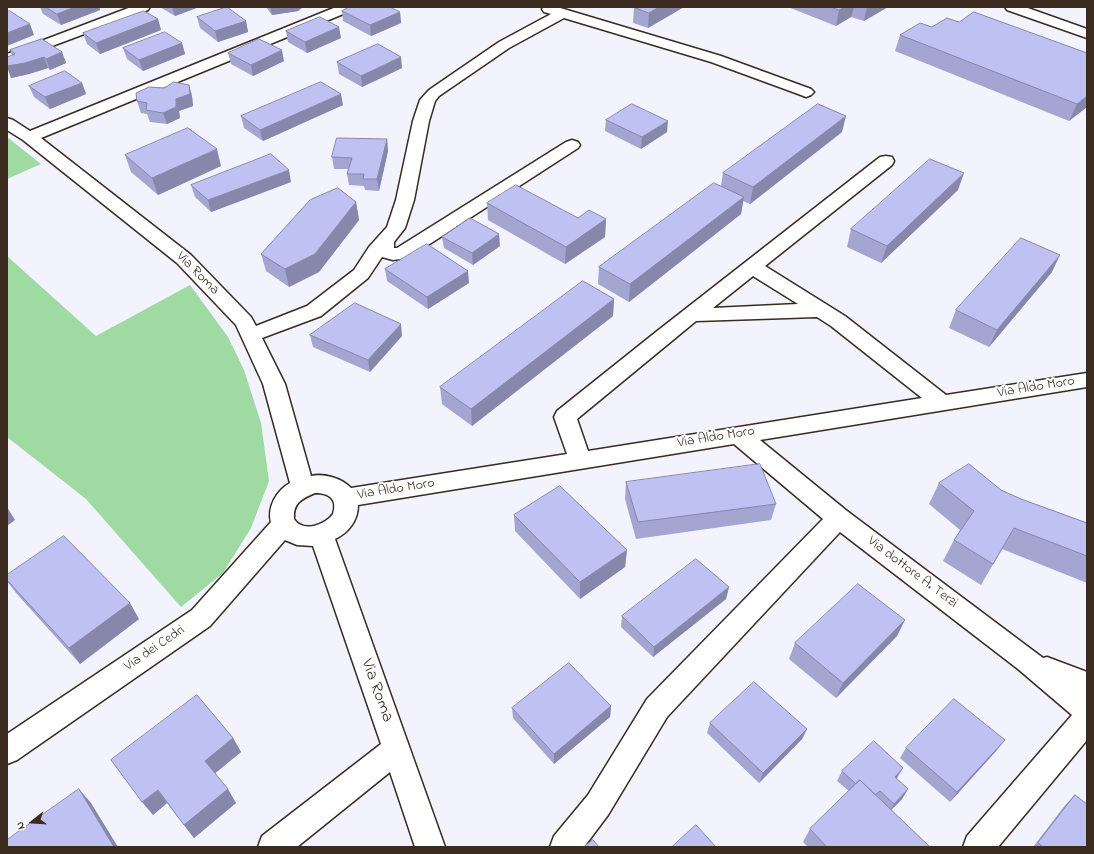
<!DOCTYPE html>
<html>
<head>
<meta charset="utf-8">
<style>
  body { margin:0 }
  #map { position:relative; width:1094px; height:854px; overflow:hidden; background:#f2f3fd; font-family:"Indie Flower",sans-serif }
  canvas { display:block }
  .frame { position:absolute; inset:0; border:8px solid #3b2a1e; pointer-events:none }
  .north { position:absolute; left:12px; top:802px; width:40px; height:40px; -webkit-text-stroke:3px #fff; paint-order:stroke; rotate:253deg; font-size:11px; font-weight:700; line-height:16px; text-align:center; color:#3b2a1e }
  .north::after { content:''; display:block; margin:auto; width:14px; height:18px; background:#3b2a1e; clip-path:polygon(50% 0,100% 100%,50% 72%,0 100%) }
</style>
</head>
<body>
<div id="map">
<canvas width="1094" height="854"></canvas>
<div class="frame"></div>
<div class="north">N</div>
</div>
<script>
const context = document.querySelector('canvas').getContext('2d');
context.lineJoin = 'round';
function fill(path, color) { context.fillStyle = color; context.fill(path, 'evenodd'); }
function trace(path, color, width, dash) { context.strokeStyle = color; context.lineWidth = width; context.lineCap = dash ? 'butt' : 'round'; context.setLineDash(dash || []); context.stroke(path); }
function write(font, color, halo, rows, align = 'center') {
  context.font = font + ' "Indie Flower",sans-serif'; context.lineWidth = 4; context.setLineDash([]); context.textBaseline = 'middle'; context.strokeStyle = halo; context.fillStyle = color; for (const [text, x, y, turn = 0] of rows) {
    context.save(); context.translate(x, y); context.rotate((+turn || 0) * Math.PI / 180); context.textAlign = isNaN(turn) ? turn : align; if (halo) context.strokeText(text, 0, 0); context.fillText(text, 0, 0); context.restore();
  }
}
const green = new Path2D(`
  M7 137 41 164 7 179Z
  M7 256 96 336 190 285 228 337 244 370 261 423 269 481 251 528 223 573 181 607 86 499 7 437Z`);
const minor = new Path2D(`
  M131 7H150L148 10 7 63V54Z
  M336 7H355L353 10 41 138 191 255 251 317 256 326 307 306 354 270 369 247 387 227 396 200 413 121 420 100 429 90 499 42 551 14 544 12 542 9 544 7H557L721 56 811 89 814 92 811 95 806 97 801 95 711 62 564 18 509 48 439 96 435 101 429 121 414 200 405 228 394 242V248H397L566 142 572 140 578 142 580 145 578 148 408 258 393 260 382 257 368 278 321 316 262 338 285 384 311 476C324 473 342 478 351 488L567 454 554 417 557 411 656 332 880 157 886 156 892 157 894 161 892 165 765 266 845 316 946 395 1087 373V387L760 440 847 511 1043 658 1047 657 1087 672V740L998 847H963L967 836 1072 715 1018 669 840 532 667 717 608 815 584 847H550L554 836 588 795 647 699 823 519 734 444 358 505C358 521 348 533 335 539L445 847H415L390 772 297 847H258L262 836 381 744 313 546 297 545 285 540 210 626 17 760 7 764V734L192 610 271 522C267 507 277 490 290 483L263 384 236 325 177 263 23 140 7 130V118L13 120 30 131ZM753 276 798 304 713 308ZM817 317 831 326 922 398 588 451 577 419 696 321ZM315 493C329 493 338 499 333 514 325 525 303 533 294 519 293 503 301 499 315 493Z
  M1005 7H1025L1087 29V38L1007 10Z`);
const wall = new Path2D(`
  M40 7H99L100 10 61 25 43 14Z
  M160 7H199L175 16Z
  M266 7H303L298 11 272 15Z
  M634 7H684L648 28 633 23Z
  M788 7H888L864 21 851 17 836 26Z
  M342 11 400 12 401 23 371 36 343 21Z
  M197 17 246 21 248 32 218 42 200 28Z
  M158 19 161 30 100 54 87 44 83 33Z
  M932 27 1087 107 1069 121 895 51 900 35Z
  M286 31 341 38 307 53 288 42Z
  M182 43 185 54 143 71 127 59 123 48Z
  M10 50 62 52 66 63 50 70 48 68 29 74 11 78 7 67V57L12 55Z
  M228 53 284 61 253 76 231 64Z
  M337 62 402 68 362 87 339 74Z
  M82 83 86 94 50 109 34 97 29 86Z
  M189 85 192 96 193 106 179 111 180 118 167 124 150 122 147 114 141 113 137 101 164 88Z
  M343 105 263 141 244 128 241 116Z
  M606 120 667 132 641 149 605 131Z
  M842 132 750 204 743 201 741 214 629 302 598 284 599 267 721 186 723 173Z
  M387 139 388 151 379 191 365 190 364 186 349 185 347 174 348 169H334L332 157Z
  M125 155 221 166 158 195 131 172Z
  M291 182 211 212 195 197 191 185Z
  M958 190 881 263 847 247 851 229Z
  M356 202 359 220 319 272 289 287 266 271 261 254Z
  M487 203 578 218 606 219 605 237 565 264 488 220Z
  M442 237 500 246 473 265 444 248Z
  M385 269 469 283 428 309 387 281Z
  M1052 272 989 347 949 328 956 310Z
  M614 299 613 316 472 426 442 404 440 387Z
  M310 335 402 336 370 372 313 347Z
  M626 482 776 504 771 520 636 539 625 499Z
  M939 483 1001 490 1021 499 1087 523V583L1002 549 981 585 943 561 954 540 960 530 929 504Z
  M514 515 627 550 625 567 580 599 515 531Z
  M7 575 139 619 80 664 16 593 7 581Z
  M729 587 726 599 653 657 621 627 622 616Z
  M897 636 836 698 789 659 795 643Z
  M197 695 233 738 241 752 215 773 236 803 194 838 167 803 153 815Z
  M611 706 610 717 554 764 513 718 512 708Z
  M710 723 807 729 802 739 759 783 707 733Z
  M906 748 997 750 950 802 900 758Z
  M842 771 897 779 908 789 902 799 891 810 930 847H808L803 842 810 829 849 791 837 781Z
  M1075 795 1087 847H1033L1066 804Z`);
const shadedWall = new Path2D(`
  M75 7H99L100 10 61 25 57 14Z
  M172 7H199L175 16Z
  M270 7H303L298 11 272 15Z
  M659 7H684L648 28 649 13Z
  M845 7H854L851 17 836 26 839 10Z
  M867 7H888L864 21Z
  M400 12 401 23 371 36 370 25Z
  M158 19 161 30 100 54 96 43Z
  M246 21 248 32 218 42 215 31Z
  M30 24 34 35 7 46V33Z
  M339 27 341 38 307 53 305 42Z
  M182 43 185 54 143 71 139 60Z
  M282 50 284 61 253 76 251 65Z
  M62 52 66 63 50 70 46 59Z
  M44 57 48 68 29 74 11 78 7 66Z
  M401 57 402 68 362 87 361 76Z
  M82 83 86 94 50 109 45 97Z
  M189 85 192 96 193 106 179 111 180 118 167 124 163 113Z
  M341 94 343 105 263 141 260 130Z
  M1087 96V107L1069 121 1077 104Z
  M846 116 842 132 750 204 753 187Z
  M668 121 667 132 641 149 642 137Z
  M387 139 388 151 379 191 377 179Z
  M217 149 221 166 158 195 152 178Z
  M289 170 291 182 211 212 208 200Z
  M964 173 958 190 881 263 887 246Z
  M744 197 741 214 629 302 630 284Z
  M356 202 359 220 319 272 289 287 285 269Z
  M606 219 605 237 565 264 566 247Z
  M499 234 500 246 473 265 472 253Z
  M1060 255 1052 272 989 347 997 330Z
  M468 271 469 283 428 309 427 297Z
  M614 299 613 316 472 426 471 409Z
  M401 324 402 336 370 372 368 360Z
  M7 507 15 520 7 526Z
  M627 550 625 567 580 599V582Z
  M729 587 726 599 653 657 654 647Z
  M130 603 139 619 80 664 69 648Z
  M905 620 897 636 836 698 843 683Z
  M611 706 610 717 554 764V754Z
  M807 729 802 739 759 783 763 773Z
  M233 738 241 752 213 775 205 761Z
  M1005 740 997 750 950 802 957 792Z
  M903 768 897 778 889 786 895 777Z
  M79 789 91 803 118 847H114Z
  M228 789 236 803 194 838 184 825Z
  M908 789 902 799 888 813 894 804Z
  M158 790 167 803 153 815 142 802Z`);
const building = new Path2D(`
  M46 7H75L57 14Z
  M227 7 246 21 215 31 197 17Z
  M350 7H390L400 12 370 25 342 11Z
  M634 7H659L649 13Z
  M831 7H845L839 10Z
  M10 11 30 24 7 33V12Z
  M144 11 158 19 96 43 83 33Z
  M974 12 1087 53V96L1077 104 900 35 920 23 932 27 947 18 959 22Z
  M320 17 339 27 305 42 286 31Z
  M165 32 182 43 139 60 123 48Z
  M42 39 62 52 46 59 44 57 25 63 7 66V57L15 54 10 50Z
  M259 39 282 50 251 65 228 53Z
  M378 44 401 57 361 76 337 62Z
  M65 71 82 83 45 97 29 86Z
  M174 82 189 85 190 94 176 99V107L163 113 146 110 147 103 137 101 136 93 149 87 164 88Z
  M321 82 341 94 260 130 241 116Z
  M632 104 668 121 642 137 606 120Z
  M818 104 846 116 753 187 723 173Z
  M188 128 217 149 152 178 125 155Z
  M337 138 387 139 377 179H363L364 174H347L352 158 332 157Z
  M271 154 289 170 208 200 191 185Z
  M930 159 964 173 887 246 851 229Z
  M714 183 744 197 630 284 599 267Z
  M516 185 578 218 589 210 606 219 566 247 487 203Z
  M338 188 356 202 315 254 285 269 261 254 310 200Z
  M470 218 499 234 472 253 442 237Z
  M1021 238 1060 255 997 330 956 310Z
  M427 244 468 271 427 297 385 269Z
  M583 281 614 299 471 409 440 387Z
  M355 303 401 324 368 360 310 335Z
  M760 464 776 504 638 522 626 482Z
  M969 464 1001 490 1021 499 1087 523V556L1014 528 993 564 954 540 974 511 939 483Z
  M560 486 627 550 580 582 514 515Z
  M64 536 130 603 69 648 7 580V575Z
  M696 559 729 587 654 647 622 616Z
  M858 584 905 620 843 683 795 643Z
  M569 663 611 706 554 754 512 708Z
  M754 682 807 729 763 773 710 723Z
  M197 695 233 738 205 761 228 789 184 825 158 790 142 802 111 760Z
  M954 699 1005 740 957 792 906 748Z
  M874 741 903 768 895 777 908 789 894 804 880 791 875 795 860 780 856 784 842 771Z
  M860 780 930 847H827L810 829Z
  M79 789 114 847H7V840Z
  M1075 795 1087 804V847H1043L1038 843Z
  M696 825 716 847H672Z
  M593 840 599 847H584Z`);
const streetNames = [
  ["Via Roma",197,274,45],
  ["Via Aldo Moro",1036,388,-9],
  ["Via Aldo Moro",716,438,-9],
  ["Via Aldo Moro",396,490,-9],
  ["Via dottore A. Terzi",912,573,37],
  ["Via dei Cedri",155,649,-34]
];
const nearStreetnames = [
  ["Via Roma",376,691,70]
];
fill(green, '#9edaa1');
trace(minor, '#3b2a1e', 3);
fill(minor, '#fff');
fill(wall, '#a4a6d1');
fill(shadedWall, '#8687aa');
fill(building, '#bfc1f3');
trace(building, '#8687aa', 1);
write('14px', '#3b2a1e', '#fff', streetNames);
write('17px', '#3b2a1e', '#fff', nearStreetnames);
</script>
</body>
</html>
